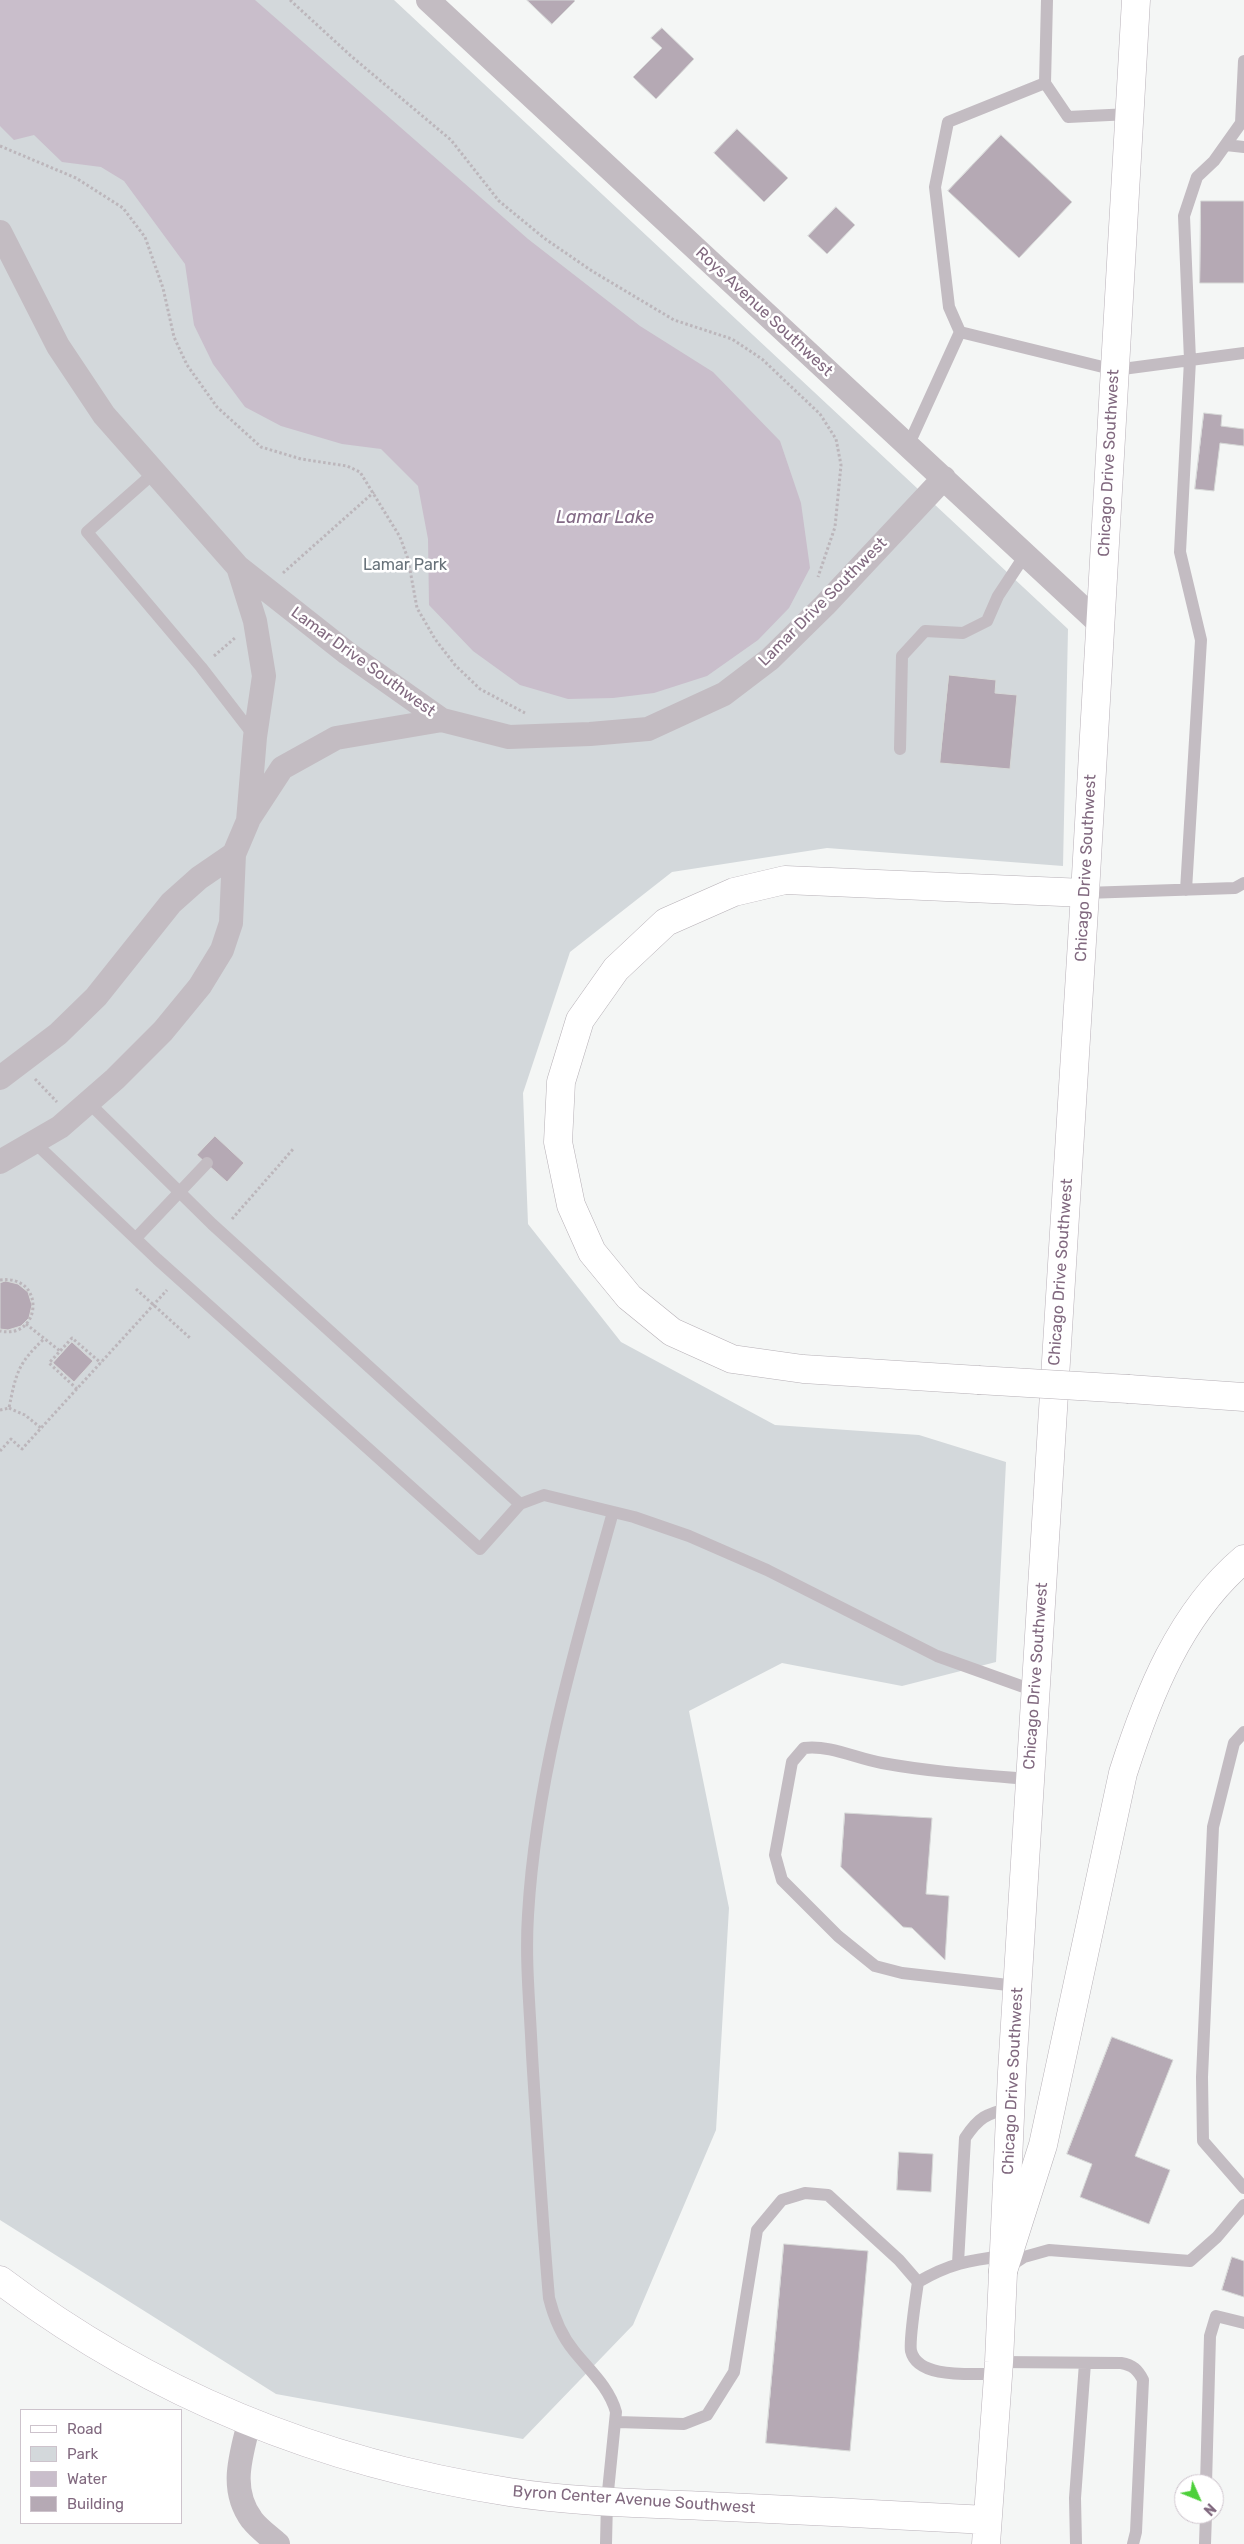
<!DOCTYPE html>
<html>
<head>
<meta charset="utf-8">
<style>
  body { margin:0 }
  #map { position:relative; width:1244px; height:2544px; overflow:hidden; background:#f4f6f5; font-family:Rubik,sans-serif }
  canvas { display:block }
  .legend { position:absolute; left:20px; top:2409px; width:162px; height:115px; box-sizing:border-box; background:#fff; border:1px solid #cdc3cc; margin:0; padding:6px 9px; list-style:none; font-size:15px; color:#81697f }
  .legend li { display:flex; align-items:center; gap:10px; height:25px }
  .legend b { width:25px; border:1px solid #cdc3cc }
  .north { position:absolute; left:1174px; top:2474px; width:50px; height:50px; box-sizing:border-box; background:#fff; border:1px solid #cdc3cc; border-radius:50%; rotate:134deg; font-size:14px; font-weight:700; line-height:20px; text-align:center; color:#81697f }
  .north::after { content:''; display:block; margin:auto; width:18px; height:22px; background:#4dd03a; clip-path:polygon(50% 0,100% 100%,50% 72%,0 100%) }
</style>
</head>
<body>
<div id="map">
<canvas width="1244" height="2544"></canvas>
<ul class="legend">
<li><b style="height:6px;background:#fff"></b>Road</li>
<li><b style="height:14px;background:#d3d8db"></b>Park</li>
<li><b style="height:14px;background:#c9becb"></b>Water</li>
<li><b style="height:14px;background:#b5a9b4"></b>Building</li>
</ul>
<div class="north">N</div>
</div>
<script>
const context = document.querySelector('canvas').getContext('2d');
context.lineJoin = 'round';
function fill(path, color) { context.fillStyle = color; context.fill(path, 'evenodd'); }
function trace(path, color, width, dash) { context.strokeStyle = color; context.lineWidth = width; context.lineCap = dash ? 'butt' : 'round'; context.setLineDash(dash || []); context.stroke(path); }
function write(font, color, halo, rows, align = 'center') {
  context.font = font + ' Rubik,sans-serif'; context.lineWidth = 5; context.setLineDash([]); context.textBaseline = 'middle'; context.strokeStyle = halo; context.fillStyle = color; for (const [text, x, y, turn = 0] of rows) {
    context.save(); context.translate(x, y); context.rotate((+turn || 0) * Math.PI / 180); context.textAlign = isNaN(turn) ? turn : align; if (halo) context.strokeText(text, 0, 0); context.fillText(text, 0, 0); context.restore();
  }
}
const green = new Path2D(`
  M0 0H394L1068 629 1063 866 827 848 672 872 570 952 523 1093 528 1224 621 1342 775 1425 919 1435 1006 1462 996 1662 902 1686 782 1663 689 1711 729 1908 716 2130 633 2325 523 2439 276 2394 0 2220Z`);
const water = new Path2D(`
  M0 0H255L528 239 640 326 713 372 780 441 801 503 810 568 789 608 758 640 707 676 654 693 613 698 568 699 520 685 473 651 429 605 428 539 418 486 381 449 342 444 281 426 245 407 213 364 194 325 185 264 124 181 101 167 62 162 34 135 14 140 0 126Z`);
const building = new Path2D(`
  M527 0H574L575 1 552 24Z
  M662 28 694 59 656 99 633 77 662 48 651 38Z
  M737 129 788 178 764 202 714 153Z
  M1001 135 1072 202 1019 258 948 191Z
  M1201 201H1244V283H1200Z
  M836 207 855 225 827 254 808 236Z
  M1204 413 1222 415 1221 426 1244 429V446L1220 443 1214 491 1195 489Z
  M949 675 996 680 995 693 1017 695 1010 769 940 763Z
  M215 1136 244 1163 227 1182 197 1155Z
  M6 1281 18 1284 28 1292 32 1305 29 1318 21 1326 8 1330 0 1329V1283Z
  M72 1342 93 1361 74 1382 53 1363Z
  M845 1813 932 1818 926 1894 949 1896 945 1960 912 1928 903 1927 841 1867Z
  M1112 2037 1173 2060 1135 2156 1170 2170 1149 2224 1080 2197 1092 2164 1067 2154Z
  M899 2152 933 2154 931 2192 897 2190Z
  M784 2244 868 2251 850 2451 766 2443Z
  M1232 2257 1244 2261V2297L1222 2290Z`);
const path = new Path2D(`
  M290 0 351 56 451 140 499 201 544 238 592 271 674 320 732 339 762 359 820 414 836 439 841 465 835 527 818 577
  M0 146 76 178 123 208 145 237 163 288 174 337 187 365 217 407 261 447 301 459 347 466 360 472 400 537 408 559 417 608 435 639 455 665 480 689 525 713
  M283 573 374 492
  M214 656 236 637
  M35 1079 57 1102
  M232 1219 294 1148
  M0 1280C46 1274 42 1340 0 1331
  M136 1289 190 1338
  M26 1324 60 1351
  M77 1389 49 1363 72 1338 101 1363
  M9 1408 25 1415 41 1428
  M0 1410 9 1408C16 1373 18 1363 45 1338
  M0 1451 11 1439 22 1449 167 1290`);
const lane = new Path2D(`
  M1047 0 1045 83 1068 117 1130 114
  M1226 145 1244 147
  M960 332 1115 370 1244 353
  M908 446 960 332 949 307 935 187 948 122 1045 83
  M155 472 87 532 201 667 255 737
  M900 749 902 656 925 631 963 633 987 621 998 596 1025 555
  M1186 890 1201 640 1180 552 1190 360 1184 216 1197 177 1214 161 1241 123 1244 61
  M1085 893 1235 888 1244 883
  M34 1142 157 1259 480 1549 520 1504 212 1224 88 1102
  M136 1238 207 1163
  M520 1504 544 1495 634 1517 689 1536 767 1570 937 1656 1035 1691
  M1244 1732 1234 1743 1213 1827 1202 2077 1203 2141 1244 2188
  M1017 1986 902 1973 875 1966 838 1936 782 1880 775 1855 792 1762 804 1748C831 1745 855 1758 882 1763 931 1772 980 1775 1030 1779
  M958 2263 965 2138C979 2117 986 2114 1010 2108
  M1007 2268 1024 2257 1049 2250 1190 2261 1217 2237 1244 2205
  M918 2282C916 2296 909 2341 911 2351 918 2380 974 2373 998 2374
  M999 2362 1121 2363C1133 2365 1138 2370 1143 2380L1136 2532 1133 2544
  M617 2422 684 2424 707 2415 734 2372 757 2230 782 2200 805 2193 828 2195 899 2260 918 2282C949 2264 969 2260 1004 2256
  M1206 2484 1210 2336 1216 2316 1244 2323
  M606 2544 607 2501 616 2412C609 2387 590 2371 574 2351 561 2335 554 2318 549 2298 542 2217 537 2136 532 2055 530 2008 525 1961 528 1915 536 1777 576 1644 613 1512
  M1076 2544 1075 2498 1085 2363
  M1205 2544 1206 2514`);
const street = new Path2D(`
  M428 0 1100 624
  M0 232 58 346 104 415 238 567 255 621 264 676 255 737 248 821 234 854 231 923 222 950 200 986 163 1031 115 1079 60 1127 0 1162
  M238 567 347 653 442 720 509 737 590 734 648 729 724 694 770 659 825 605 944 478
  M250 817 282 768 336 738 442 720
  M0 1078 58 1034 96 997 171 903 199 878 234 854
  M249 2423C241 2456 229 2489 252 2520 259 2529 269 2536 278 2544`);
const secondary = new Path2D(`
  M0 2280C152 2395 321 2463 509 2492 574 2502 640 2503 706 2506 800 2510 893 2515 987 2520
  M986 2544 999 2362 1012 2072 1085 893 1136 0`);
const highway = new Path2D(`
  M978 1380 803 1369 732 1359 672 1332 629 1297 592 1252 571 1205 558 1142 561 1082 580 1020 616 969 666 922 734 892 785 880 1085 893
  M1129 1389 1244 1397
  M1003 2271 1043 2145 1123 1773C1148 1695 1180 1613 1244 1559`);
const highwayBridge = new Path2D(`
  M978 1380 1129 1389`);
const streetNames = [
  ["Roys Avenue Southwest",764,312,43],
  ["Chicago Drive Southwest",1109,463,-87],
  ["Lamar Drive Southwest",823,602,-45],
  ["Lamar Drive Southwest",363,662,36],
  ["Chicago Drive Southwest",1086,868,-87],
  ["Chicago Drive Southwest",1061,1272,-86],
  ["Chicago Drive Southwest",1036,1676,-86],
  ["Chicago Drive Southwest",1013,2081,-87],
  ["Byron Center Avenue Southwest",634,2500,4]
];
const parkNames = [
  ["Lamar Park",405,565]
];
const waterNames = [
  ["Lamar Lake",605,518]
];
fill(green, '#d3d8db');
fill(water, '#c9becb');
fill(building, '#b5a9b4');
trace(building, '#d6d8d7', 1);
trace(secondary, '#b9b1b9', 29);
trace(highway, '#b6b0b6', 29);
trace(path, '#bcb6bb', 3, [2.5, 2.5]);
trace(lane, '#c3bcc2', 12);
trace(street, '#c3bcc2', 24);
trace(secondary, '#fff', 28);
trace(highway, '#fff', 28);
trace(highwayBridge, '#b6b0b6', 29, []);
trace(highwayBridge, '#fff', 28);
write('16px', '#81697f', '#fff', streetNames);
write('16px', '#677179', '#fff', parkNames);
write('italic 18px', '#826985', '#fff', waterNames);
</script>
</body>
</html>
